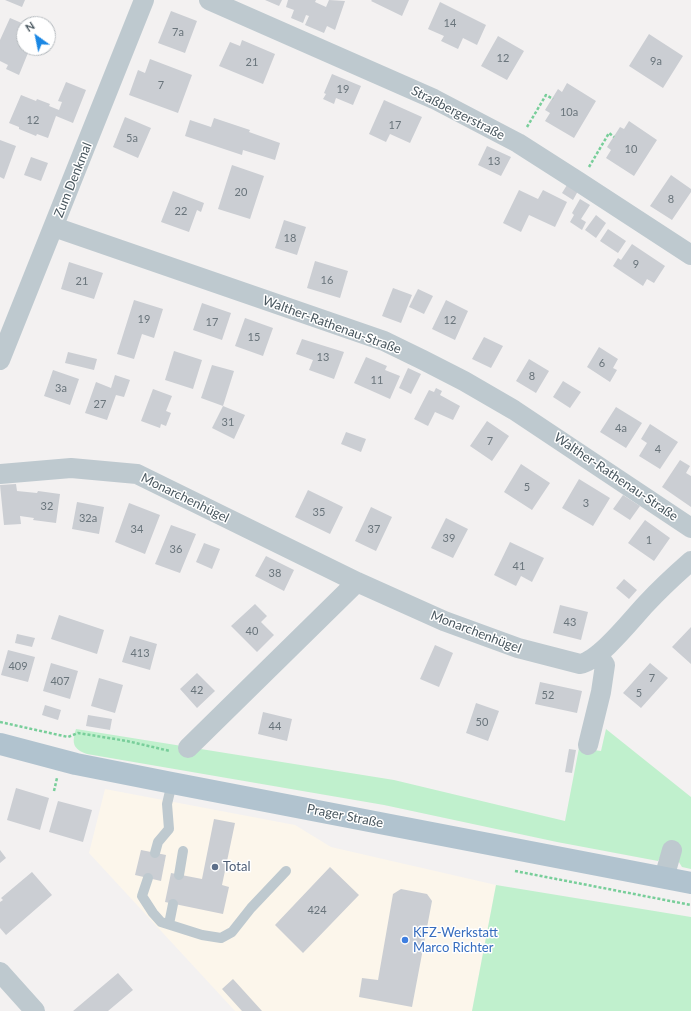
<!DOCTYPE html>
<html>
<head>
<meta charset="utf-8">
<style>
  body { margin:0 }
  #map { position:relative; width:691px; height:1011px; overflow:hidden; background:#f3f1f1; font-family:Lato,sans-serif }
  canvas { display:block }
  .north { position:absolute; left:16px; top:16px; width:40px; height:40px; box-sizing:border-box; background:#fff; border:1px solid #b6bbbf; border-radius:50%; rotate:327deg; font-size:11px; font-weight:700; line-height:16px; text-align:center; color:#48565e }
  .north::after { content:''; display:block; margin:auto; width:14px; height:18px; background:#1a87e4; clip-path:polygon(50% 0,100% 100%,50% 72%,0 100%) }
</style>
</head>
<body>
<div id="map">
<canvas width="691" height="1011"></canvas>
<div class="north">N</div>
</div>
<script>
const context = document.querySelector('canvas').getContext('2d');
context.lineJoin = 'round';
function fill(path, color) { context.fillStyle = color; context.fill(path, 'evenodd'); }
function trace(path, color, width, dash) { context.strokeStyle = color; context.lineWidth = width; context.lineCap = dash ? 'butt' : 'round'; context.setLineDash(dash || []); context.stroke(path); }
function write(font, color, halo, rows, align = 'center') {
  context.font = font + ' Lato,sans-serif'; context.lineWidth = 3; context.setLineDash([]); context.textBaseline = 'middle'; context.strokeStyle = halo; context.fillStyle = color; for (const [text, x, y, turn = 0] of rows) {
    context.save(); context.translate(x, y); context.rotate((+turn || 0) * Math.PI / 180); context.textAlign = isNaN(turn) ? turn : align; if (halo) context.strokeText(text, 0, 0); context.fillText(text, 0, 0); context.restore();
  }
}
const commercial = new Path2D(`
  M105 789 295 825 331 847 496 885 472 1011H235L89 853Z`);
const green = new Path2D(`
  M76 729 394 780 565 821 579 748 601 751 606 729 691 797V869L682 867 677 859 666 848 658 861 557 842 384 805 87 754C72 749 72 742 76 729Z
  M496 885 691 917V1011H472Z`);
const building = new Path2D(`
  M5 0H25L22 7Z
  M265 0H282L279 6Z
  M288 0H316L315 2 326 7 329 0 345 1 335 30 327 26 324 33 305 25 309 16 306 15 303 23 291 18 294 10 286 7Z
  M372 0H409L402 16 371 1Z
  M440 2 486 25 477 45 463 38 458 49 441 41 444 36 428 29Z
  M171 11 197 21 185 53 158 43Z
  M10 18 24 24V48H30L19 75 6 69 8 65 0 61V40Z
  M649 34 683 56 663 88 629 66Z
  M498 36 524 51 507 80 481 66Z
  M242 40 275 54 263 84 219 66 230 42 240 46Z
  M150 59 192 75 178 113 129 95 138 70 145 73Z
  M332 74 361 86 353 105 336 98 334 104 323 99 326 94 324 93Z
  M66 82 86 90 73 123 56 116 48 138 37 134 36 136 19 129V127L9 123 21 95 36 101 37 99 50 104 49 106 59 110 62 102 58 101Z
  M567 83 596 101 574 138 545 121 550 113 545 110 558 89 562 92Z
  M384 100 422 117 410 143 390 134 386 142 369 134Z
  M125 117 151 128 138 158 113 147Z
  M214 118 250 130 249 132 280 143 275 160 243 150 242 155 185 136 190 120 211 127Z
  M629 121 657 140 634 176 606 158 611 150 607 147 620 127 624 129Z
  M0 140 16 146 4 179 0 177Z
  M487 146 511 157 501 176 478 165Z
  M31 157 48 163 41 181 24 175Z
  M232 165 264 176 250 219 218 209Z
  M671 175 691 189V192L672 220 650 206Z
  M567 185 578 191 573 200 562 193Z
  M519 190 538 199 543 190 567 202 555 227 529 215 521 232 503 223Z
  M173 191 204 203 201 212 197 210 189 232 161 222Z
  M580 199 590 205 581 219 586 222 582 230 570 222 574 215 572 213Z
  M596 215 606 223 596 238 585 230Z
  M284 220 306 227 297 255 275 248Z
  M608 229 626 241 618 253 600 241Z
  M632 244 665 266 654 283 647 279 643 286 613 266 618 258 621 260Z
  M315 261 348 271 340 298 307 288Z
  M69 262 103 273 94 299 61 289Z
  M393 288 412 295 401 323 382 316Z
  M418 289 433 296 424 314 409 307Z
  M134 300 163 309 154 338 142 334 134 359 117 354Z
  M446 300 468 311 455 340 432 329Z
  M202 303 231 313 222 340 193 330Z
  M245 318 273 328 263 356 235 346Z
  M484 337 503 346 491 368 472 359Z
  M302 339 344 352 334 379 309 370 313 360 296 354Z
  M599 347 618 359 613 368 617 370 610 382 587 367Z
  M174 351 202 360 193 389 165 380Z
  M68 352 97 359 94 370 65 363Z
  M366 357 387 366 385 370 400 376 390 399 354 383Z
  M529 359 549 371 536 393 516 381Z
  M212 365 234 371 223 406 201 398Z
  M408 368 421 374 411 394 399 388Z
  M53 370 79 379 70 405 44 396Z
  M115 375 130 380 124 397 116 395 107 420 85 413 96 382 111 388Z
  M563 381 581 392 570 408 553 397Z
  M436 388 442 391 440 395 460 406 453 420 435 412 428 426 414 419 429 390 434 392Z
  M153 389 172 396 166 411 171 413 166 426 161 424 160 428 141 421Z
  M223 406 245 415 234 439 212 428Z
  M616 407 642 423 626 448 600 432Z
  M487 421 509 436 492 461 470 446Z
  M650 424 678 442 660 469 639 456 647 443 641 439Z
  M346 432 366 439 361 452 341 444Z
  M680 460 690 466 686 473 691 476V507L662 487Z
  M521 464 550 483 532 510 504 492Z
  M579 479 610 498 593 526 562 508Z
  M16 484 17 491 37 493 38 491 60 494 56 523 33 520 34 518 20 516 21 524 4 525 0 485Z
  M308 490 343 507 330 534 295 517Z
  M623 495 640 506 630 520 613 509Z
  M77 502 104 507 99 534 72 529Z
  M129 503 160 515 145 554 115 542Z
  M371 507 392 517 376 551 355 541Z
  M446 518 468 529 453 558 431 548Z
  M645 520 670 538 654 561 628 543Z
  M171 525 196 534 180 573 155 564Z
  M510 542 544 558 532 582 521 576 516 586 494 575Z
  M204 543 220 549 212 569 196 562Z
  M266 556 294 570 284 591 255 576Z
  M624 579 637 590 629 599 616 588Z
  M255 604 267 616 261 622 274 635 257 652 231 626Z
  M560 605 588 612 581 640 553 633Z
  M59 615 104 630 97 654 51 639Z
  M691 627V664L672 647Z
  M17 634 35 638 32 647 15 643Z
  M130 636 157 644 150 670 122 662Z
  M435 645 453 653 439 687 420 679Z
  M8 650 35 657 28 682 1 675Z
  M51 663 78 671 70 699 43 691Z
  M650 663 668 678 641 708 623 693Z
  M197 673 215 691 197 708 180 689Z
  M99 678 123 685 115 713 91 706Z
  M540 682 582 691 577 713 535 704Z
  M476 703 499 711 488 741 466 733Z
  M45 705 61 710 58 720 42 715Z
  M263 712 292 719 287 741 258 734Z
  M88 715 112 719 110 730 86 726Z
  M569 749 576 750 572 773 565 772Z
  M16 788 49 798 40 830 7 820Z
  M58 801 92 810 83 842 49 832Z
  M214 819 235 823 222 885 229 887 223 914 165 902 171 873 202 879Z
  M0 850 6 858 0 863Z
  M141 850 166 855 161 881 135 875Z
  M330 867 359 895 303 953 275 925Z
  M32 872 52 895 6 935 0 928V902L3 900 1 898Z
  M401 889 427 894 432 901 412 1007 359 997 362 978 378 980 393 894Z
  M118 973 133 990 108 1011H73Z
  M233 979 262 1011H242L222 989Z`);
const path = new Path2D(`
  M527 127 546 95 553 99
  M589 167 609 133 614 137
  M0 722 68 737 78 733 127 741 170 751
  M54 791 57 778
  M515 871 691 905`);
const lane = new Path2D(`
  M155 853 158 842 169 829 167 804 172 783
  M179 875 183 851
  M148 878 142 896 153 913 161 922 202 935 221 938 232 932 251 908 286 871
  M169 924 173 904`);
const street = new Path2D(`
  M209 0 434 99 518 143 579 182 691 255
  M54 227 384 341 423 360 464 381 514 410 691 528
  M0 360 144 0
  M0 474 71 468 137 474 357 582 444 621 518 648 580 664C600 660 631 620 646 604 660 589 675 575 691 561
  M588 745 601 692 605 665 598 655
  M188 748 357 582
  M664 878 672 850
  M0 972 35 1011`);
const primary = new Path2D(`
  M0 744 76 764 172 783 691 883`);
const markers = [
  [215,867,4,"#5c6f8a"],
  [405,940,4,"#3f7fe0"]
];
const numberNames = [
  ["14",450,23],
  ["7a",178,32],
  ["12",503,58],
  ["9a",656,61],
  ["21",252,62],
  ["7",161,85],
  ["19",343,89],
  ["10a",569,112],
  ["12",33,120],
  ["17",395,125],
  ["5a",132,138],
  ["10",631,149],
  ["13",494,161],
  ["20",241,192],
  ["8",671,199],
  ["22",181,211],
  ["18",290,238],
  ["9",636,264],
  ["16",327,280],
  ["21",82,281],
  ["19",144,319],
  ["12",450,320],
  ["17",212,322],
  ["15",254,337],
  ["13",323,357],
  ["6",602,363],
  ["8",532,376],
  ["11",377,380],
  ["3a",61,388],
  ["27",100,404],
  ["31",228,422],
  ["4a",621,428],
  ["7",490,441],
  ["4",658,449],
  ["5",527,487],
  ["3",586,503],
  ["32",47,506],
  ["35",319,512],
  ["32a",88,518],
  ["34",137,529],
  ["37",374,529],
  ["39",449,538],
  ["1",649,540],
  ["36",176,549],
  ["41",519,566],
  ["38",275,573],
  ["43",570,622],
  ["40",252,631],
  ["413",140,653],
  ["409",18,666],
  ["7",652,678],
  ["407",60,681],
  ["42",197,690],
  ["5",639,693],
  ["52",548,695],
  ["50",482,722],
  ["44",275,726],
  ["424",317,910]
];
const streetNames = [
  ["Straßbergerstraße",458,113,27],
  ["Zum Denkmal",73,180,-68],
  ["Walther-Rathenau-Straße",332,325,20],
  ["Walther-Rathenau-Straße",616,477,34],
  ["Monarchenhügel",185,498,26],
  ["Monarchenhügel",476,632,21],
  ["Prager Straße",345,816,11]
];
const serviceNames = [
  ["Total",223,867]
];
const shopNames = [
  ["KFZ-Werkstatt",413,933],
  ["Marco Richter",413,948]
];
fill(commercial, '#fcf6eb');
fill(green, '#c0f0cd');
fill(building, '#cbced3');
trace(path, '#78ce9a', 2.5, [3, 2]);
trace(lane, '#bec9cf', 10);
trace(street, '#bec9cf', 20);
trace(primary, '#b1c3cf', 22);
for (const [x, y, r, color] of markers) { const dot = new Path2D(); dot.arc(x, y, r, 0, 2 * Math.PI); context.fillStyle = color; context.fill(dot); trace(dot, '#fff', 1.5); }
write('11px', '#69747b', null, numberNames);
write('13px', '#48565e', '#fff', streetNames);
write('13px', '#4e5e75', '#fff', serviceNames, 'left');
write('13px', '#366cbe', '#fff', shopNames, 'left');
</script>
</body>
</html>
